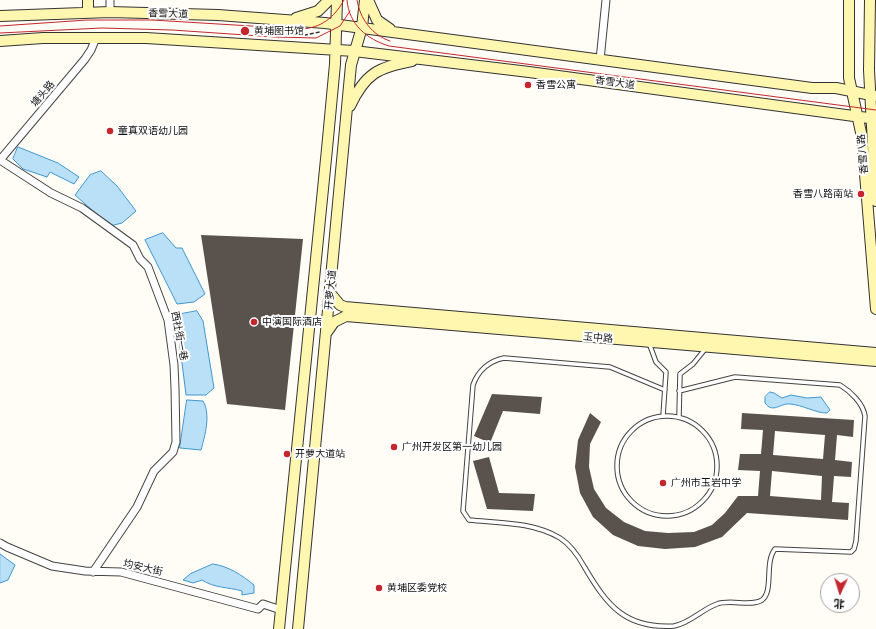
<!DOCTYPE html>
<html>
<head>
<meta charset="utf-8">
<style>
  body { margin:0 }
  #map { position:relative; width:876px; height:629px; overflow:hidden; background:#fffdf5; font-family:"Noto Serif","Noto Sans SC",serif }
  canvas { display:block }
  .north { position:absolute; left:820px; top:573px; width:40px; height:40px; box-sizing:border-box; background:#fff; border:1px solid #a0a0a0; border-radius:50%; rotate:184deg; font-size:11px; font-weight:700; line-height:16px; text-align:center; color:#111 }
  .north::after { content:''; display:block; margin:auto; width:14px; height:18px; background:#c4262e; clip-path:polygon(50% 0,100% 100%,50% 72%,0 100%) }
</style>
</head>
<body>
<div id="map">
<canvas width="876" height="629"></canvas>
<div class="north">北</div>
</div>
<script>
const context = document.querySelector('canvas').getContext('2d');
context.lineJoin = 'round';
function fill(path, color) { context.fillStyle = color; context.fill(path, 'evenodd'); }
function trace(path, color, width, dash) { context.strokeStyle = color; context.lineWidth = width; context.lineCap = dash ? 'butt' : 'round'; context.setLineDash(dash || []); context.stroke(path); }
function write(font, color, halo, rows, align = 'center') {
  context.font = font + ' "Noto Serif","Noto Sans SC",serif'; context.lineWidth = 4; context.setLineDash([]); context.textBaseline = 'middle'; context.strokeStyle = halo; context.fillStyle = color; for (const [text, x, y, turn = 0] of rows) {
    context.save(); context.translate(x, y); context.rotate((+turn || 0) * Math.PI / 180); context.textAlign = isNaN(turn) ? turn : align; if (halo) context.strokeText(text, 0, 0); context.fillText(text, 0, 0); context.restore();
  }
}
const water = new Path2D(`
  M18 147 58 163 79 177 74 184 50 172 47 177 23 169 13 159Z
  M101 171 117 186 136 211 122 223 110 226 75 195 90 175Z
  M163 233 176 248H182L205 294 194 302 177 304 145 240Z
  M197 311 203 321 214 388 206 395H186L176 315Z
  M770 392 774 393 782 398 791 395 807 398 821 397 830 410 827 413C815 413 803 405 790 404 780 403 773 414 765 403V397Z
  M187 400 203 401C211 414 205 436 201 450L180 448Z
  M0 554 15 565 8 580 0 583Z
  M213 564C228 566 242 575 254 585V593L242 595V591C228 587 214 588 202 580L193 583 183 580 190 574Z`);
const building = new Path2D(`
  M201 235 303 239 285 410 227 404Z
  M492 394 542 397 540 414 503 411 490 443 474 436Z
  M590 413 601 422 590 444 589 467 594 489 606 508 624 522 645 531 668 533 694 532 712 525 725 513 738 496H758L760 471 738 470 740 454H761L763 430 741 429 742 413 854 420 853 437 837 435 835 460 852 462 851 477 834 476 832 502 849 503 848 520 747 513 722 537 695 547 665 549 638 546 613 535 593 517 580 493 575 467 578 440ZM775 431 825 435 823 459 773 455ZM772 471 822 476 821 500 770 496Z
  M489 457 499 493 535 494 533 511 487 509 473 461Z`);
const path = new Path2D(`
  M268 32 305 35 320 32`);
const lane = new Path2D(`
  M649 343 656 362 666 372 663 416
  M665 390 610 367 504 358C489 361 478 371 473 385L463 511 469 520C500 523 533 522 560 538 571 545 579 557 585 568 607 605 625 629 674 626 691 623 702 609 717 604 730 599 752 607 762 600 774 591 764 563 775 549L851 552 854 549 856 541 865 416C863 403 850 391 840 385L735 377 679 391
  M679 416 680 374 693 364 706 348
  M617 466a50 50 0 1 1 100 0a50 50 0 1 1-100 0Z`);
const street = new Path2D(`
  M110 12V0
  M600 60 606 0
  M0 160 51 193 82 208 133 245 140 259 148 267 168 320 174 365 175 388 176 442 173 452 154 471 137 507 93 572
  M0 160 85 59 91 50 96 38
  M0 543 7 547 52 566 85 571 121 572 258 609 263 604 281 610`);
const secondary = new Path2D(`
  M88 0V12
  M368 0 377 20 390 29
  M849 0V78L862 137 876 309
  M870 0 869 70 876 201
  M0 16 110 12 218 15 325 23 812 88H836L876 96
  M296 18 318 11 329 0
  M0 41 43 38H146L354 51 529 72 876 119
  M350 106C365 74 378 67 412 61
  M330 293 340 305 345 307 876 353
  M327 332 334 322 346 316 876 361
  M279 629 327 149 335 64 337 0
  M298 629 351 65 362 27 365 0`);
const tram = new Path2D(`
  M347 0C349 25 367 39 389 46L876 110
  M357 0C360 19 372 35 390 41
  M0 26 87 20H152L301 29C321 28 334 18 344 0
  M0 33 102 28 172 30 275 37 316 38 340 26 350 11`);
const markers = [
  [245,31,5,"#c4262e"],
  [528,85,4,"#c4262e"],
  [110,131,4,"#c4262e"],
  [861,194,4,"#c4262e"],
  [254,322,4,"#c4262e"],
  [394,447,4,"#c4262e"],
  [287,454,4,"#c4262e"],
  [663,483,4,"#c4262e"],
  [379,588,4,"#c4262e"]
];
const streetNames = [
  ["香雪大道",168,14,2],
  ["香雪大道",615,83,8],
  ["塘头路",43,94,-50],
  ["香雪八路",863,154,-95],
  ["开萝大道",331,290,-84],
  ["西社街一巷",179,336,79],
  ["玉中路",598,338,5],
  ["均安大街",143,568,13]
];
const poiNames = [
  ["黄埔图书馆",254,31],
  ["香雪公寓",536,85],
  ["童真双语幼儿园",118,131],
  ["香雪八路南站",853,194,"right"],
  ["中演国际酒店",262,322],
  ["广州开发区第一幼儿园",402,447],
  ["开萝大道站",295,454],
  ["广州市玉岩中学",671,483],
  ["黄埔区委党校",387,588]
];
fill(water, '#b9e0f7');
trace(water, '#3f96cf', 1);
fill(building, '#5a524d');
trace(lane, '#444', 5.5);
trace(street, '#444', 9);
trace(secondary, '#333', 12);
trace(path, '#333', 1.5, [4, 2]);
trace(lane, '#fff', 3.5);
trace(street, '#fff', 7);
trace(secondary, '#fff6b0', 10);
trace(tram, '#c4262e', 1);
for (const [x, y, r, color] of markers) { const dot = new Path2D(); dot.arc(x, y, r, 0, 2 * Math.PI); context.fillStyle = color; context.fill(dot); trace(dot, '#fff', 1.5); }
write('10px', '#111', '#fff', streetNames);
write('10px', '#111', '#fff', poiNames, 'left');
</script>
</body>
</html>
